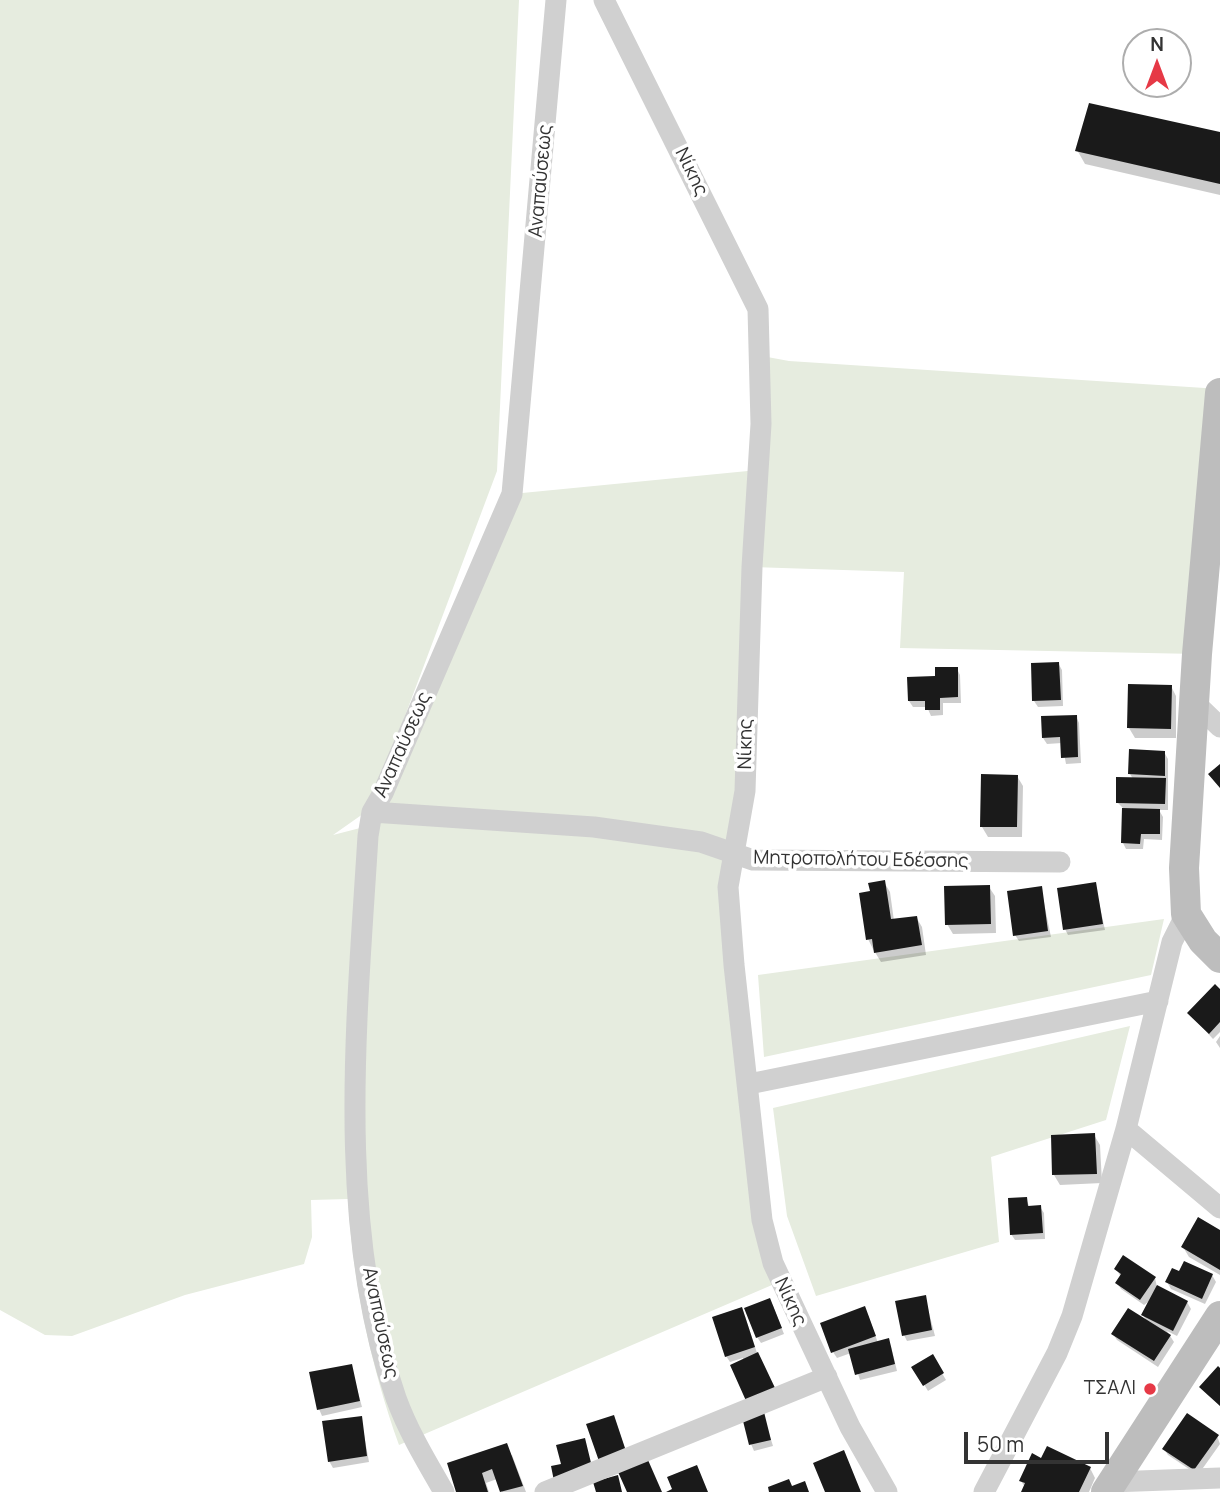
<!DOCTYPE html>
<html>
<head>
<meta charset="utf-8">
<style>
  body { margin:0 }
  #map { position:relative; width:1220px; height:1492px; overflow:hidden; background:#fff; font-family:Manrope,sans-serif }
  canvas { display:block }
  .north { position:absolute; left:1122px; top:28px; width:70px; height:70px; box-sizing:border-box; background:#fff; border:2px solid #adadad; border-radius:50%; rotate:0deg; font-size:19px; font-weight:700; line-height:28px; text-align:center; color:#333 }
  .north::after { content:''; display:block; margin:auto; width:24px; height:32px; background:#e63946; clip-path:polygon(50% 0,100% 100%,50% 72%,0 100%) }
  .scale { position:absolute; left:964px; top:1432px; width:145px; height:32px; box-sizing:border-box; border:4px solid #333; border-top:0; padding-left:9px; font-size:21px; line-height:24px; white-space:nowrap; color:#333; -webkit-text-stroke:5px #fff; paint-order:stroke }
</style>
</head>
<body>
<div id="map">
<canvas width="1220" height="1492"></canvas>
<div class="north">N</div>
<div class="scale">50 m</div>
</div>
<script>
const context = document.querySelector('canvas').getContext('2d');
context.lineJoin = 'round';
function fill(path, color) { context.fillStyle = color; context.fill(path, 'evenodd'); }
function trace(path, color, width, dash) { context.strokeStyle = color; context.lineWidth = width; context.lineCap = dash ? 'butt' : 'round'; context.setLineDash(dash || []); context.stroke(path); }
function write(font, color, halo, rows, align = 'center') {
  context.font = font + ' Manrope,sans-serif'; context.lineWidth = 7; context.setLineDash([]); context.textBaseline = 'middle'; context.strokeStyle = halo; context.fillStyle = color; for (const [text, x, y, turn = 0] of rows) {
    context.save(); context.translate(x, y); context.rotate((+turn || 0) * Math.PI / 180); context.textAlign = isNaN(turn) ? turn : align; if (halo) context.strokeText(text, 0, 0); context.fillText(text, 0, 0); context.restore();
  }
}
const green = new Path2D(`
  M0 0H519L497 471 370 809 333 835 368 826 512 494 758 470 762 356 789 361 1220 389 1197 654 900 648 904 572 752 567 729 872 779 1282 399 1445C371 1366 353 1284 348 1199L311 1200 312 1237 304 1264 185 1295 72 1336 45 1335 0 1310Z
  M1164 919 1151 975 764 1057 758 975Z
  M1130 1026 1106 1120 991 1157 999 1242 816 1296 787 1216 773 1108Z`);
const shadow = new Path2D(`
  M1220 134V195L1085 164 1077 150Z
  M1058 663 1062 670 1063 706 1038 707 1034 701Z
  M957 669 960 675 961 703H943V715L931 716 927 707H913L909 701 937 678Z
  M1171 686 1176 696V738H1135L1129 728Z
  M1076 716 1079 723 1081 763 1066 764 1062 743 1047 744 1043 738Z
  M1164 752 1168 759V810H1159L1163 817 1162 840 1144 839 1143 849H1126L1123 843 1124 809 1118 803 1133 779 1130 774Z
  M1017 776 1023 786 1022 837H988L982 827Z
  M884 882 890 892 894 921 916 917 922 927 926 955 881 962 873 949 868 939 872 893Z
  M1095 884 1105 930 1068 935 1065 929Z
  M989 887 995 896 996 933 953 934 947 924Z
  M1041 888 1051 937 1019 941 1015 935Z
  M1220 991V1032L1213 1039 1189 1013Z
  M1220 1036V1048L1216 1042Z
  M1094 1135 1100 1145 1102 1183 1060 1185 1054 1175Z
  M1026 1199 1030 1208 1040 1207 1044 1213 1045 1239 1015 1240 1011 1234Z
  M1220 1232V1275L1189 1257 1183 1247Z
  M1116 1269 1155 1278 1157 1287 1187 1302 1191 1309 1177 1336 1167 1331 1174 1342 1158 1367 1117 1340 1113 1334 1147 1322 1143 1315 1151 1300 1144 1305 1121 1289 1117 1283 1121 1277Z
  M1212 1275 1216 1282 1205 1304 1171 1289 1167 1282Z
  M925 1297 935 1336 907 1341 904 1335Z
  M773 1306 784 1334 761 1343 757 1337Z
  M868 1315 878 1343 888 1340 891 1346 897 1371 860 1380 851 1353 837 1358 833 1352Z
  M745 1316 757 1353 743 1361V1358L730 1362 726 1356Z
  M932 1356 946 1380 928 1391 914 1368Z
  M351 1366 362 1407 322 1416 319 1409Z
  M763 1414 773 1446 754 1451 751 1444Z
  M361 1418 369 1462 333 1468 329 1461Z
  M1217 1436 1220 1444 1198 1475 1168 1455 1164 1449Z
  M512 1455 526 1492H502L497 1479 486 1483 489 1492H458L449 1464Z
  M1042 1460 1090 1468 1095 1478 1089 1492H1023L1025 1487 1021 1481Z`);
const building = new Path2D(`
  M1089 103 1220 132V184L1075 151Z
  M1059 662 1061 700 1032 701 1031 663Z
  M935 667H958V697L940 698V710H925V701H908L907 677 935 676Z
  M1128 684 1172 685 1171 729 1127 728Z
  M1077 715 1078 757 1061 758 1060 737 1042 738 1041 716Z
  M1129 749 1165 751V776L1128 774Z
  M1220 764V788L1208 774Z
  M981 774 1018 775 1017 827H980Z
  M1116 777 1166 778 1165 804 1116 803Z
  M1122 808 1160 809V834H1141L1140 844 1121 843Z
  M885 880 891 919 917 916 922 945 874 953 872 939 866 940 859 893 870 891 868 883Z
  M1096 882 1103 924 1063 930 1057 888Z
  M990 885 991 924 945 925 944 886Z
  M1042 886 1048 931 1013 936 1007 891Z
  M1215 984 1220 989V1022L1209 1034 1187 1013Z
  M1095 1133 1097 1174 1052 1175 1051 1135Z
  M1027 1197 1028 1206 1041 1205 1043 1233 1010 1235 1008 1198Z
  M1198 1217 1220 1230V1270L1181 1247Z
  M1123 1255 1156 1277 1140 1300 1115 1283 1121 1274 1114 1269Z
  M1184 1261 1213 1274 1202 1299 1165 1282 1172 1268 1179 1271Z
  M1157 1285 1188 1301 1173 1331 1141 1315Z
  M926 1295 932 1330 902 1336 895 1301Z
  M770 1298 782 1328 756 1338 744 1308Z
  M865 1306 876 1336 831 1353 820 1323Z
  M742 1307 755 1347 725 1357 712 1317Z
  M1128 1308 1171 1335 1154 1361 1111 1334Z
  M889 1338 895 1364 855 1375 848 1349Z
  M758 1352 776 1390 747 1403 730 1365Z
  M933 1354 944 1373 923 1386 911 1367Z
  M352 1364 360 1401 317 1410 309 1372Z
  M1218 1366 1220 1368V1406L1199 1387Z
  M764 1412 771 1440 749 1445 742 1417Z
  M1187 1413 1219 1435 1194 1470 1162 1449Z
  M614 1415 627 1454 600 1464 586 1424Z
  M362 1416 367 1456 328 1462 322 1421Z
  M585 1438 593 1471 554 1481 551 1466 561 1464 556 1445Z
  M507 1443 523 1486 500 1492 492 1469 482 1473 488 1492H456L447 1463Z
  M1047 1446 1091 1467 1079 1492H1021L1025 1483 1019 1481 1032 1453 1041 1458Z
  M844 1450 861 1492H825L813 1463Z
  M648 1460 662 1492H627L618 1472Z
  M697 1465 708 1492H666L672 1489 667 1477Z
  M618 1475 622 1492H596L593 1482Z
  M789 1479 792 1486 805 1481 809 1492H769L768 1487Z`);
const street = new Path2D(`
  M604 0 758 309 761 424 752 567 745 791 728 887 734 965 762 1220 773 1263 850 1427 887 1492
  M1195 703 1220 727
  M372 812 594 827 701 842 753 860 1060 862
  M749 1084 1158 1001
  M1126 1129 1220 1208
  M1112 1482 1220 1478
  M444 1492C426 1461 408 1431 396 1398 335 1225 357 1016 368 836L372 812 383 793 512 494 556 0
  M545 1492 827 1377
  M984 1492 1057 1353 1072 1316 1126 1129 1172 942 1186 914`);
const secondary = new Path2D(`
  M1220 393 1197 654 1184 868 1186 914 1203 941 1220 958
  M1106 1492 1220 1316`);
const markers = [
  [1150,1389,7,"#e63946"]
];
const streetNames = [
  ["Νίκης",691,172,64],
  ["Αναπαύσεως",541,181,-85],
  ["Νίκης",746,744,-89],
  ["Αναπαύσεως",403,745,-66],
  ["Μητροπολήτου Εδέσσης",861,860,1],
  ["Νίκης",790,1302,65],
  ["Αναπαύσεως",380,1323,78]
];
const poiNames = [
  ["ΤΣΑΛΙ",1136,1389]
];
fill(green, '#e6ecdf');
fill(shadow, '#0003');
fill(building, '#1a1a1a');
trace(street, '#d0d0d0', 21);
trace(secondary, '#bdbdbd', 30);
for (const [x, y, r, color] of markers) { const dot = new Path2D(); dot.arc(x, y, r, 0, 2 * Math.PI); context.fillStyle = color; context.fill(dot); trace(dot, '#fff', 2.5); }
write('19px', '#333', '#fff', streetNames);
write('19px', '#333', '#fff', poiNames, 'right');
</script>
</body>
</html>
